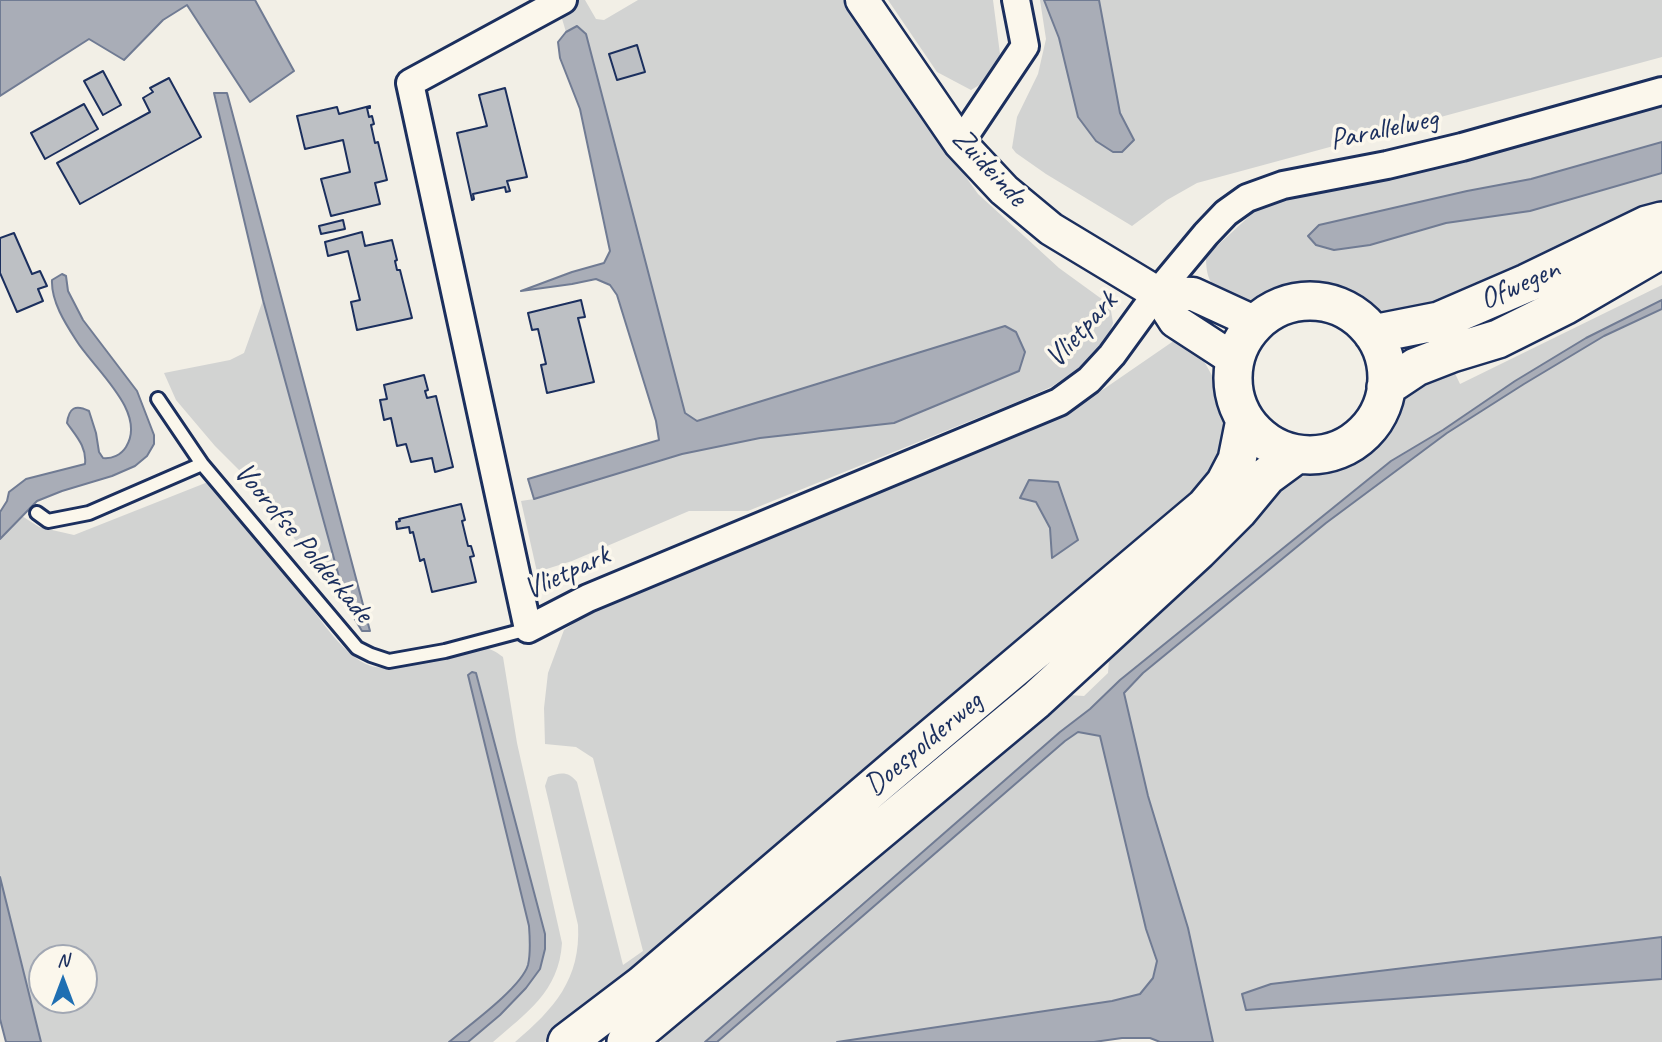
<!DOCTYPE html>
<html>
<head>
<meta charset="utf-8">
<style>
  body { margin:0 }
  #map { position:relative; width:1662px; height:1042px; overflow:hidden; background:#f2efe6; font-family:Caveat,sans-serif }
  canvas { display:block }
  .north { position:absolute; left:28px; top:944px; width:70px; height:70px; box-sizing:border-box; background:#fbf7ec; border:2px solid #a1a7b3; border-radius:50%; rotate:0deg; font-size:19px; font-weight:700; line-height:28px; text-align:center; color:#1b2f5e }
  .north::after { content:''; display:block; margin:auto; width:24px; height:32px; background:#1f6fb2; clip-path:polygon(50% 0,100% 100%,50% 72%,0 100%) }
</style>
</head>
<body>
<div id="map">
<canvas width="1662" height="1042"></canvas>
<div class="north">N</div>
</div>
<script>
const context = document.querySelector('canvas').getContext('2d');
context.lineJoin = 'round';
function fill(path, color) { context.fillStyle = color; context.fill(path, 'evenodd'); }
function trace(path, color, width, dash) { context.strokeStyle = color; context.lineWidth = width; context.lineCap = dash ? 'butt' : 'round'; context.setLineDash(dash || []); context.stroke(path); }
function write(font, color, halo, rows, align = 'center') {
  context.font = font + ' Caveat,sans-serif'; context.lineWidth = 7; context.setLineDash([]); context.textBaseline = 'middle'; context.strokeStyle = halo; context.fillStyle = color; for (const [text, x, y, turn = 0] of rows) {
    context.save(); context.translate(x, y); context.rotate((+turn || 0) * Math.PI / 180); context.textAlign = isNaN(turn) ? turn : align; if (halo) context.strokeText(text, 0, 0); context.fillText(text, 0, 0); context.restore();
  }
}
const green = new Path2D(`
  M579 0H585L596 19 604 20 638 0H846L919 111 978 194 1059 268 1110 305 1113 323 1108 336 1086 364 1051 387 1017 402 748 511H689L572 561 537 572 521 501 534 499 682 454 760 438 697 421 685 413 586 34 577 26 566 32 560 12Z
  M888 0H993L1000 54 991 78 971 90 937 72Z
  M1040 0H1044L1059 38 1078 117 1122 152 1134 139 1120 113 1099 0H1662V57L1197 183 1167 200 1132 226 1046 174 1016 153 1012 148 1017 117 1038 74 1046 39Z
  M1662 103V142L1531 179 1467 191 1320 225 1308 236 1370 245 1446 223 1530 211 1662 173V204L1426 315 1379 317C1361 303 1343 291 1320 290 1306 289 1290 292 1276 296 1266 298 1254 303 1244 301 1239 301 1233 297 1228 295 1209 287 1206 276 1206 256L1267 200Z
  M1662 285V937L1271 984 1242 995 1246 1010 1662 979V1042H1213L1188 928 1148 796 1121 680 1090 709 1060 732 822 938 1065 741 1078 732 1100 736 1146 929 1157 961 1153 978 1140 994 1112 1001 837 1042H661L658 1029 1054 694 1084 696 1108 673 1110 645 1293 478 1313 475 1346 466 1379 443 1414 382 1451 365 1460 384Z
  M263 300 347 606 248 479 215 446 176 400 164 373 230 360 244 353Z
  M1175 340 1200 354 1224 397 1232 427 1208 486 544 1042H515C554 1009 581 979 578 925L545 786 548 777C560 772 569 771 577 782L623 965 643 951 593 758 576 747 545 744 544 708 548 673 564 630 590 612 631 591 699 562 921 474 953 458 1054 414 1098 393ZM1058 482 1052 557 1050 528 1037 502 1030 499Z
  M213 480C240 515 268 550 295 585 314 609 341 656 371 666 396 673 453 655 480 648 490 648 495 651 503 657L517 743 562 943C559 992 526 1013 493 1042H468L500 1015 545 949V934L476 673 472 672 468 675 529 926C530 939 531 952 528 965 521 988 468 1026 449 1042H41L0 877V539L22 516 39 527 74 535ZM42 958H84V1000H42Z`);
const water = new Path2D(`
  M0 0H255L294 71 250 102 187 5 163 20 124 60 89 39 0 96Z
  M1044 0H1099L1120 113 1134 140 1122 152H1113L1096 141 1078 117 1059 38Z
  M577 26 586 34 685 413 697 421 1005 326 1016 332 1025 352 1019 371 894 423 760 438 682 454 534 499 528 479 659 440 656 421 617 295 610 285 596 279 572 284 521 291 572 272 604 263 610 251 580 109 560 58 558 42 566 32Z
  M214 93H227L370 631H362L347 606 263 300Z
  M1662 142V173L1530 211 1446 223 1370 245 1334 250 1316 245 1308 236 1319 225 1467 191 1531 179Z
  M62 274 66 276 68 291 83 320 137 391 154 435V444L147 456 135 466 112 476 62 491 37 501 0 539V512L7 501 9 492 26 479 85 464C87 447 76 436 67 423 69 408 75 404 89 411L96 433 99 452 103 458C112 459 121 455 126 447 148 412 93 368 76 340 65 323 51 301 52 280Z
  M1662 300V309L1604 336 1524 384 1447 433 1326 523 1143 673 1124 693 1148 796 1188 928 1213 1042H1160L1150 1038H1122L1094 1042H837L1112 1001 1140 994 1153 978 1157 961 1146 929 1100 736 1078 732 1065 741 717 1042H705L1060 732 1090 709 1120 680 1391 461 1443 430 1515 381 1586 338Z
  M1029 480 1058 482 1078 540 1052 558 1050 528 1036 502 1020 498Z
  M472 672 476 673 545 934V949L540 969 526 988 500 1015 468 1042H449C468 1026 521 988 528 965 531 952 530 939 529 926L468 675Z
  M0 877 38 1030 41 1042H6L0 1019Z
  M1662 937V979L1246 1010 1242 994 1271 984Z`);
const building = new Path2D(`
  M637 45 645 72 617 80 609 54Z
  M103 71 121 105 103 115 84 81Z
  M169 78 201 137 80 204 57 163 150 112 143 98 153 92 150 88Z
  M505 88 527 177 507 181 510 191 506 192 505 187 473 194 474 199 472 200 457 133 487 126 479 95Z
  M84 104 98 129 45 159 31 133Z
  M370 106V108H367L369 117 372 116 374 124 371 125 375 143 378 142 387 180 375 183 380 204 331 216 321 179 350 172 343 140 305 149 297 116 337 107 339 114Z
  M343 220 345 229 321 234 319 226Z
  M362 232 365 246 392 240 397 260 395 261 397 270H400L412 318 357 330 351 302 360 300 348 251 328 256 325 242Z
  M14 233 32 274 40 271 47 286 38 289 43 301 17 312 0 273V238Z
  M581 300 585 317 578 318 594 382 547 393 541 365 546 364 538 329 532 330 528 313Z
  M424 375 428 390 425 391 427 398 436 396 453 467 435 472 432 458 411 462 406 444 397 446 391 418 384 420 380 400 387 399 384 385Z
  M461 504 465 520 462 521 468 546H471L474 556 470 557 476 582 432 592 424 559 420 561 413 532 410 533 409 527 397 529 396 522 400 521 399 519Z`);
const service = new Path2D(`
  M158 399 202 464 357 648 371 655 389 661 445 651 528 629
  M37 513 48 521 89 513 202 464`);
const minor = new Path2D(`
  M563 0 410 83 528 629 588 598 1059 402 1089 380 1112 355 1157 293 1206 234 1226 213 1247 198 1283 185 1387 165 1462 147 1662 91
  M960 143 1025 46 1016 0`);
const tertiary = new Path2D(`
  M862 0 960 143 1004 190 1051 229 1157 293 1175 321 1235 360
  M1157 293 1193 294 1256 323`);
const secondary = new Path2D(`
  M1233 378a77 77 0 1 1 154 0a77 77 0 1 1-154 0Z
  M1373 334 1439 321 1527 283 1647 225 1662 221
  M1386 387 1416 367 1452 353 1498 339 1564 306 1662 249
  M567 1042 642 985 903 762 1205 507 1225 483 1237 460 1245 420
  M626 1042 1036 700 1198 551 1238 511 1267 476 1297 454`);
const streetNames = [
  ["Parallelweg",1384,130,-12],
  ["Zuideinde",989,168,47],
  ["Ofwegen",1520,285,-24],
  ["Vlietpark",1082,330,-48],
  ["Voorofse Polderkade",303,543,50],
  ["Vlietpark",567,573,-25],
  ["Doespolderweg",924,744,-40]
];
fill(green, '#d2d3d2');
fill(water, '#a9adb7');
trace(water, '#707b93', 2);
fill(building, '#bdc0c4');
trace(building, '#1b2f5e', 2);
trace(service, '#1b2f5e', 18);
trace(minor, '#1b2f5e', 32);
trace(tertiary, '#1b2f5e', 37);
trace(secondary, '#1b2f5e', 42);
trace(service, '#fbf7ec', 12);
trace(minor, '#fbf7ec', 26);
trace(tertiary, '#fbf7ec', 32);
trace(secondary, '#fbf7ec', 37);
write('30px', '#1b2f5e', '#fbf7ec', streetNames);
</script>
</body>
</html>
